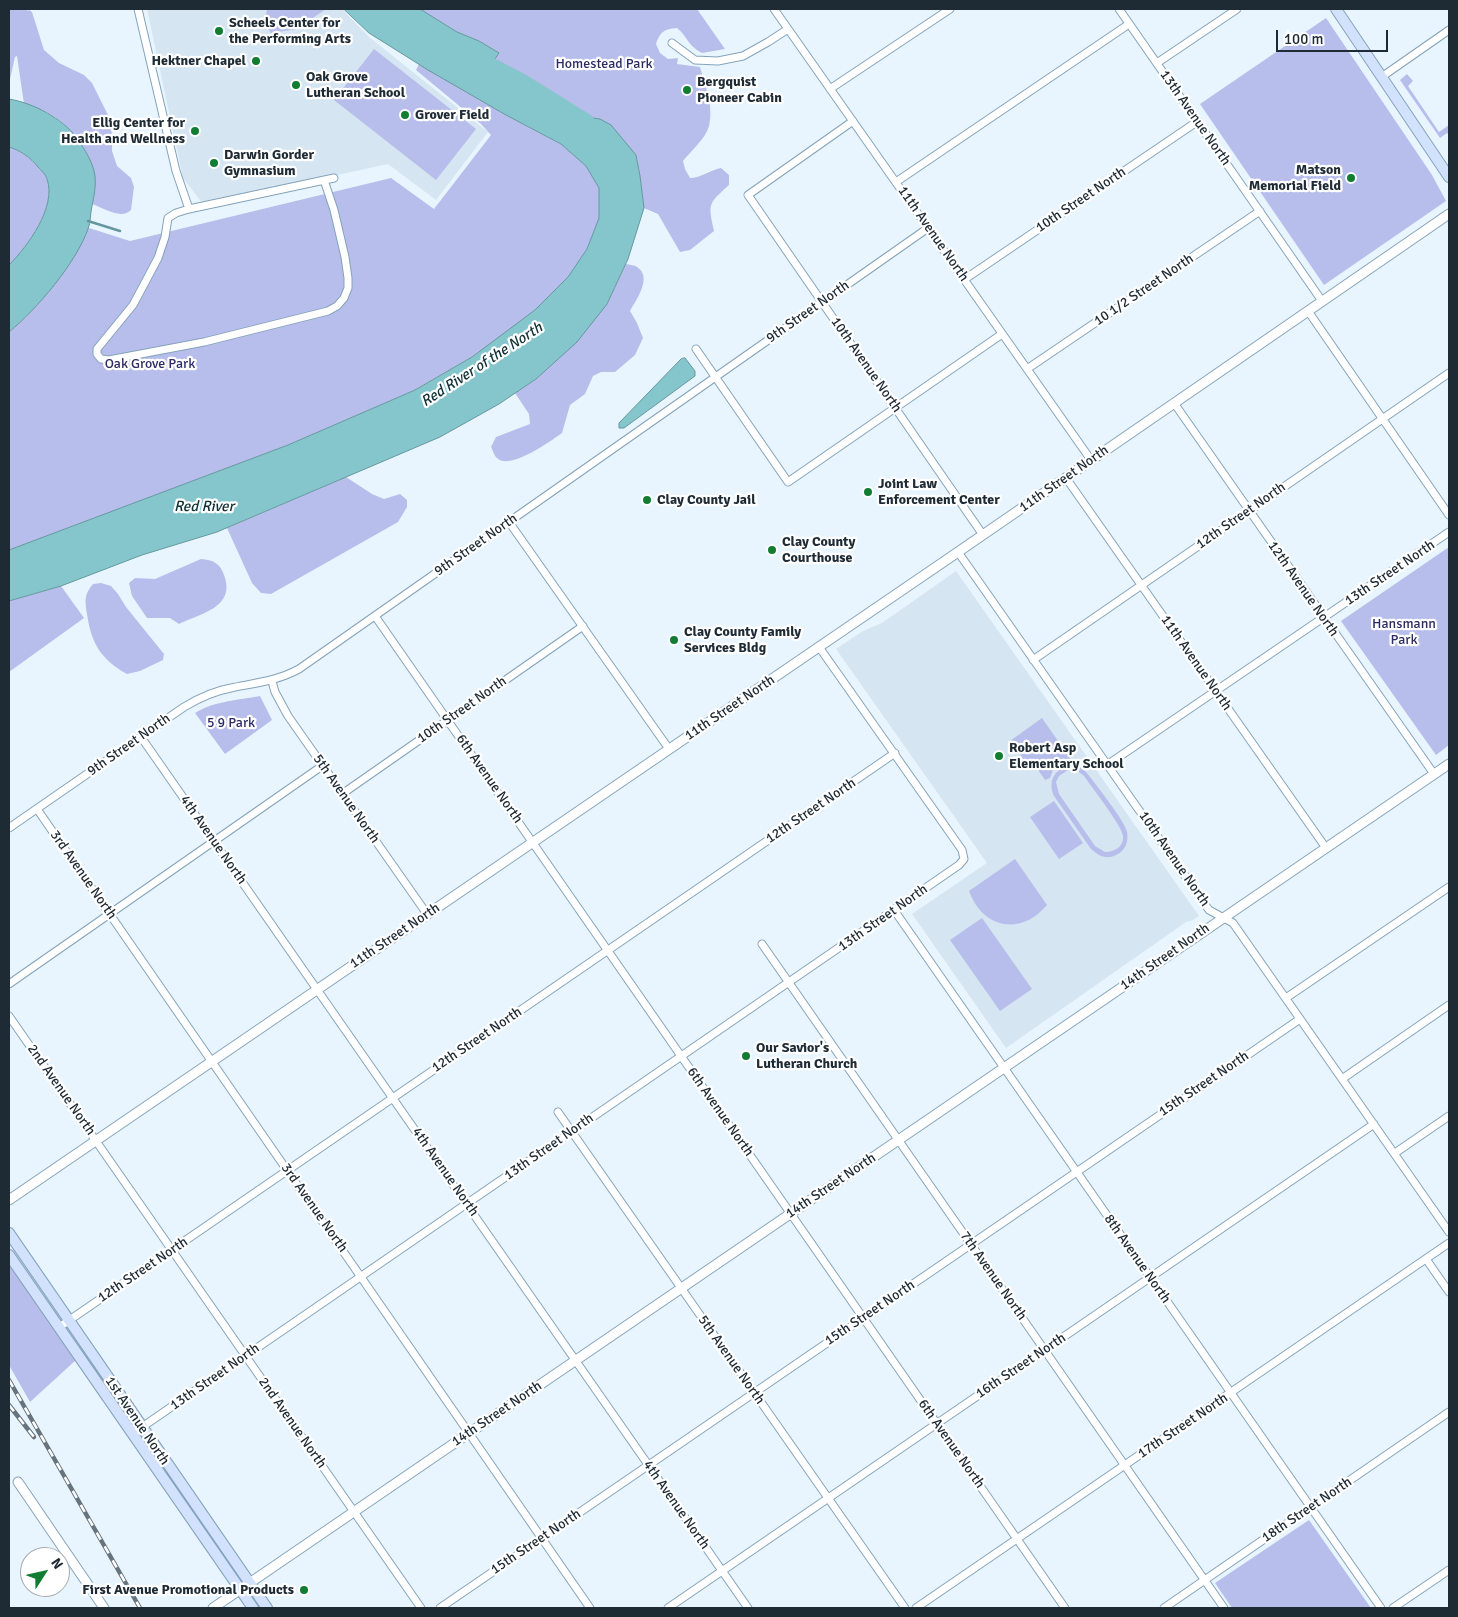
<!DOCTYPE html>
<html>
<head>
<meta charset="utf-8">
<style>
  body { margin:0 }
  #map { position:relative; width:1458px; height:1617px; overflow:hidden; background:#e8f5ff; font-family:Signika,sans-serif }
  canvas { display:block }
  .frame { position:absolute; inset:0; border:10px solid #1e2a34; pointer-events:none }
  .north { position:absolute; left:20px; top:1547px; width:50px; height:50px; box-sizing:border-box; background:#fff; border:1px solid #a5aaae; border-radius:50%; rotate:55deg; font-size:14px; font-weight:700; line-height:20px; text-align:center; color:#1e2a34 }
  .north::after { content:''; display:block; margin:auto; width:18px; height:22px; background:#107d32; clip-path:polygon(50% 0,100% 100%,50% 72%,0 100%) }
  .scale { position:absolute; left:1276px; top:30px; width:112px; height:22px; box-sizing:border-box; border:2px solid #1e2a34; border-top:0; padding-left:6px; font-size:15px; line-height:18px; white-space:nowrap; color:#1e2a34; -webkit-text-stroke:4px #fff; paint-order:stroke }
</style>
</head>
<body>
<div id="map">
<canvas width="1458" height="1617"></canvas>
<div class="frame"></div>
<div class="north">N</div>
<div class="scale">100 m</div>
</div>
<script>
const context = document.querySelector('canvas').getContext('2d');
context.lineJoin = 'round';
function fill(path, color) { context.fillStyle = color; context.fill(path, 'evenodd'); }
function trace(path, color, width, dash) { context.strokeStyle = color; context.lineWidth = width; context.lineCap = dash ? 'butt' : 'round'; context.setLineDash(dash || []); context.stroke(path); }
function write(font, color, halo, rows, align = 'center') {
  context.font = font + ' Signika,sans-serif'; context.lineWidth = 4.5; context.setLineDash([]); context.textBaseline = 'middle'; context.strokeStyle = halo; context.fillStyle = color; for (const [text, x, y, turn = 0] of rows) {
    context.save(); context.translate(x, y); context.rotate((+turn || 0) * Math.PI / 180); context.textAlign = isNaN(turn) ? turn : align; if (halo) context.strokeText(text, 0, 0); context.fillText(text, 0, 0); context.restore();
  }
}
const built = new Path2D(`
  M147 9H267L264 23 297 29 326 9H342L369 37 488 132 436 200 388 164 203 204 183 178Z
  M956 571 1199 916 1193 920 1186 922 1006 1048 912 914 987 863 836 649 863 631 882 623Z`);
const green = new Path2D(`
  M9 9H27V11L29 10 32 12 44 50 59 63 84 75 92 83 109 117 112 135V151L117 166 131 178 134 187 131 210C121 220 104 208 92 204 102 168 80 132 50 114 42 109 32 107 24 104L17 56 15 57 10 79H9Z
  M267 9H326L297 29 271 33 264 23Z
  M420 9H697L725 49 702 53C687 45 688 37 677 28 664 29 660 32 656 44L660 53 668 59 678 58 677 64 700 67C705 85 714 106 709 126 706 138 691 151 683 161L685 169 690 178C701 178 710 170 721 168L729 175V185C708 204 708 203 714 231L690 250 680 252 658 214 644 208 640 176 636 155 600 119 586 118 560 104 492 63 499 53 479 41 457 32Z
  M1326 18 1432 175 1446 201 1324 285 1200 104Z
  M374 49 476 129 436 180 334 100Z
  M419 64 506 115 561 144 586 166 599 188V218L587 249 568 277 535 310 509 331 472 357 415 390 288 445 9 550V332C43 304 68 267 89 228L130 241 391 178 434 209 491 135 481 124 416 70Z
  M1407 74 1413 81 1408 86 1439 132 1449 125 1448 134 1447 133 1440 138 1400 80Z
  M9 147C19 150 31 158 38 167 41 170 46 175 47 179 57 207 27 247 9 265Z
  M626 264C629 265 635 265 637 267 653 277 636 300 630 311L637 323 643 338 635 355 615 372H601L593 376 585 394 570 405 562 433C551 441 509 471 497 458 494 456 493 450 491 447L496 437 530 424 529 414 515 393 536 379 607 304Z
  M346 477 372 494 384 499 400 494 407 500V507L398 522 271 594 261 593 252 583 227 528Z
  M1449 547V745L1436 755 1341 621Z
  M201 559C213 560 220 563 224 575 236 607 202 613 179 624L170 618H147L132 596 129 583 135 578 155 579Z
  M101 583 111 586 118 594 126 607 164 654 163 660 140 671 127 674C100 659 91 642 87 614 85 600 84 595 93 584Z
  M61 586 84 618 9 672V601Z
  M260 696 272 720 225 754 195 713C214 701 239 700 260 696Z
  M1042 718 1070 758 1053 770 1050 778 1045 780 1034 764 1024 760 1010 741Z
  M1067 765C1076 765 1081 767 1087 773 1096 785 1125 821 1127 832 1129 842 1125 851 1116 855 1106 860 1099 856 1091 849L1054 796C1048 782 1053 772 1067 765ZM1068 770 1079 772 1084 776C1092 788 1121 824 1123 836 1124 847 1114 852 1105 852L1095 846 1059 794 1056 782 1059 776Z
  M1054 801 1083 843 1059 859 1030 817Z
  M1015 859 1047 905C1021 936 983 929 969 891Z
  M982 918 1032 989 1000 1011 950 940Z
  M9 1264 76 1360 30 1402 9 1365Z
  M1309 1520 1371 1608H1232L1215 1583Z`);
const water = new Path2D(`
  M344 9H420L457 32 479 41 499 53 492 63 560 104 586 117 600 119 611 125 636 155 640 176 644 208 628 259 607 304 577 342 536 379 499 404 440 437 217 532 142 555 61 586 9 601V550L288 445 415 390 472 357 535 310 568 277 587 249 599 218V188L586 166 561 144 506 115 428 70 369 33Z
  M9 99C33 103 62 118 77 138 85 150 93 162 95 176 96 187 94 196 92 206 90 214 91 222 88 229 76 263 37 309 9 332V265C27 247 57 207 47 179 46 175 41 170 38 167 31 158 20 150 9 147Z
  M685 358 695 371V376L624 428H619V423L681 359Z`);
const stream = new Path2D(`
  M88 221 120 231`);
const river = new Path2D(`
  M490 64 521 80 587 121`);
const minor = new Path2D(`
  M138 9 176 171 189 209
  M774 9 1091 460
  M1119 9 1322 301
  M672 43 695 60 718 61 743 56 768 42 788 29
  M1157 63 1237 9
  M1383 76 1449 30
  M830 89 950 9
  M853 121 748 195 983 535
  M324 180 334 210 345 257 348 278V288L344 298 337 306 328 311 204 342 109 360 101 359 97 354V349L133 305 149 275 158 258 165 237 168 218 176 213 189 209 334 178
  M896 182 1129 24
  M965 279 1198 121
  M1308 311 1449 515
  M696 349 788 482 1002 334
  M1027 369 1260 211
  M1174 403 1434 774
  M1066 478 1326 848
  M509 522 669 749
  M958 552 1209 910 1233 923 1449 1232
  M375 616 1065 1608
  M1033 660 1449 373
  M272 681 275 692 288 716 427 914
  M141 737 748 1608
  M1107 765 1449 532
  M342 794 583 626
  M37 809 590 1608
  M9 828 184 707C199 698 214 691 231 688 255 683 277 681 299 669L928 228
  M894 910 1381 1608
  M762 944 1224 1608
  M9 984 322 766
  M1286 998 1449 887
  M9 1016 421 1608
  M1342 1079 1449 1005
  M558 1112 905 1608
  M1395 1153 1449 1116
  M1426 1259 1449 1292
  M58 1328 895 753
  M132 1434 959 865 964 859 962 850 819 647
  M440 1608 1300 1019
  M668 1608 1374 1124
  M916 1608 1449 1243
  M1164 1608 1449 1412
  M1393 1608 1449 1570`);
const tertiary = new Path2D(`
  M9 1200 958 552 1449 214
  M18 1482 104 1608
  M213 1608 1449 764`);
const secondary = new Path2D(`
  M1336 9 1449 177
  M9 1233 267 1608
  M9 1255 253 1608`);
const rail = new Path2D(`
  M9 1380 140 1608
  M9 1405 34 1437`);
const markers = [
  [219,31,5,"#107d32"],
  [256,61,5,"#107d32"],
  [296,85,5,"#107d32"],
  [687,90,5,"#107d32"],
  [405,115,5,"#107d32"],
  [195,131,5,"#107d32"],
  [214,163,5,"#107d32"],
  [1351,178,5,"#107d32"],
  [868,492,5,"#107d32"],
  [647,500,5,"#107d32"],
  [772,550,5,"#107d32"],
  [674,640,5,"#107d32"],
  [999,756,5,"#107d32"],
  [746,1056,5,"#107d32"],
  [304,1590,5,"#107d32"]
];
const poiNames = [
  ["Scheels Center for",229,23],
  ["the Performing Arts",229,39],
  ["Hektner Chapel",246,61,"right"],
  ["Oak Grove",306,77],
  ["Lutheran School",306,93],
  ["Bergquist",697,82],
  ["Pioneer Cabin",697,98],
  ["Grover Field",415,115],
  ["Ellig Center for",185,123,"right"],
  ["Health and Wellness",185,139,"right"],
  ["Darwin Gorder",224,155],
  ["Gymnasium",224,171],
  ["Matson",1341,170,"right"],
  ["Memorial Field",1341,186,"right"],
  ["Joint Law",878,484],
  ["Enforcement Center",878,500],
  ["Clay County Jail",657,500],
  ["Clay County",782,542],
  ["Courthouse",782,558],
  ["Clay County Family",684,632],
  ["Services Bldg",684,648],
  ["Robert Asp",1009,748],
  ["Elementary School",1009,764],
  ["Our Savior's",756,1048],
  ["Lutheran Church",756,1064],
  ["First Avenue Promotional Products",294,1590,"right"]
];
const parkNames = [
  ["Homestead Park",604,64],
  ["Oak Grove Park",150,364],
  ["Hansmann",1404,624],
  ["Park",1404,640],
  ["5 9 Park",231,723]
];
const streetNames = [
  ["13th Avenue North",1195,118,55],
  ["10th Street North",1081,200,-34],
  ["11th Avenue North",933,234,55],
  ["10 1/2 Street North",1144,290,-34],
  ["9th Street North",808,312,-35],
  ["10th Avenue North",866,365,55],
  ["11th Street North",1064,479,-35],
  ["12th Street North",1241,516,-35],
  ["9th Street North",476,545,-35],
  ["13th Street North",1390,573,-34],
  ["12th Avenue North",1303,589,55],
  ["11th Avenue North",1196,663,55],
  ["11th Street North",730,708,-34],
  ["10th Street North",462,710,-35],
  ["9th Street North",129,745,-35],
  ["6th Avenue North",489,779,55],
  ["5th Avenue North",346,799,55],
  ["12th Street North",811,811,-34],
  ["4th Avenue North",213,840,55],
  ["10th Avenue North",1174,859,55],
  ["3rd Avenue North",83,875,55],
  ["13th Street North",883,918,-35],
  ["11th Street North",395,936,-34],
  ["14th Street North",1165,957,-35],
  ["12th Street North",477,1040,-34],
  ["15th Street North",1204,1084,-34],
  ["2nd Avenue North",61,1090,55],
  ["6th Avenue North",720,1112,55],
  ["13th Street North",549,1147,-35],
  ["4th Avenue North",445,1172,55],
  ["14th Street North",831,1186,-34],
  ["3rd Avenue North",314,1208,55],
  ["8th Avenue North",1137,1259,55],
  ["12th Street North",143,1270,-34],
  ["7th Avenue North",993,1276,55],
  ["15th Street North",870,1313,-34],
  ["5th Avenue North",731,1360,55],
  ["16th Street North",1021,1366,-34],
  ["13th Street North",215,1377,-35],
  ["14th Street North",497,1414,-34],
  ["1st Avenue North",137,1421,56],
  ["2nd Avenue North",292,1423,55],
  ["17th Street North",1183,1426,-34],
  ["6th Avenue North",951,1444,55],
  ["4th Avenue North",676,1505,55],
  ["18th Street North",1307,1510,-34],
  ["15th Street North",536,1542,-34]
];
const waterNames = [
  ["Red River of the North",482,365,-33],
  ["Red River",204,507]
];
fill(built, '#d5e5f1');
fill(green, '#b8beeb');
fill(water, '#84c6cc');
trace(water, '#65979e', 1);
trace(stream, '#65979e', 2.5);
trace(river, '#84c6cc', 14);
trace(minor, '#84a3bb', 9);
trace(tertiary, '#84a3bb', 11);
trace(secondary, '#84a3bb', 12);
trace(minor, '#fff', 7);
trace(tertiary, '#fff', 9);
trace(secondary, '#d2e1fc', 10);
trace(rail, '#67737d', 4.5);
trace(rail, '#fff', 2.5, [8]);
for (const [x, y, r, color] of markers) { const dot = new Path2D(); dot.arc(x, y, r, 0, 2 * Math.PI); context.fillStyle = color; context.fill(dot); trace(dot, '#fff', 2); }
write('bold 14px', '#1e2a34', '#fff', poiNames, 'left');
write('14px', '#2c2c65', '#fff', parkNames);
write('14px', '#1e2a34', '#fff', streetNames);
write('italic 15px', '#0f3034', '#fff', waterNames);
</script>
</body>
</html>
